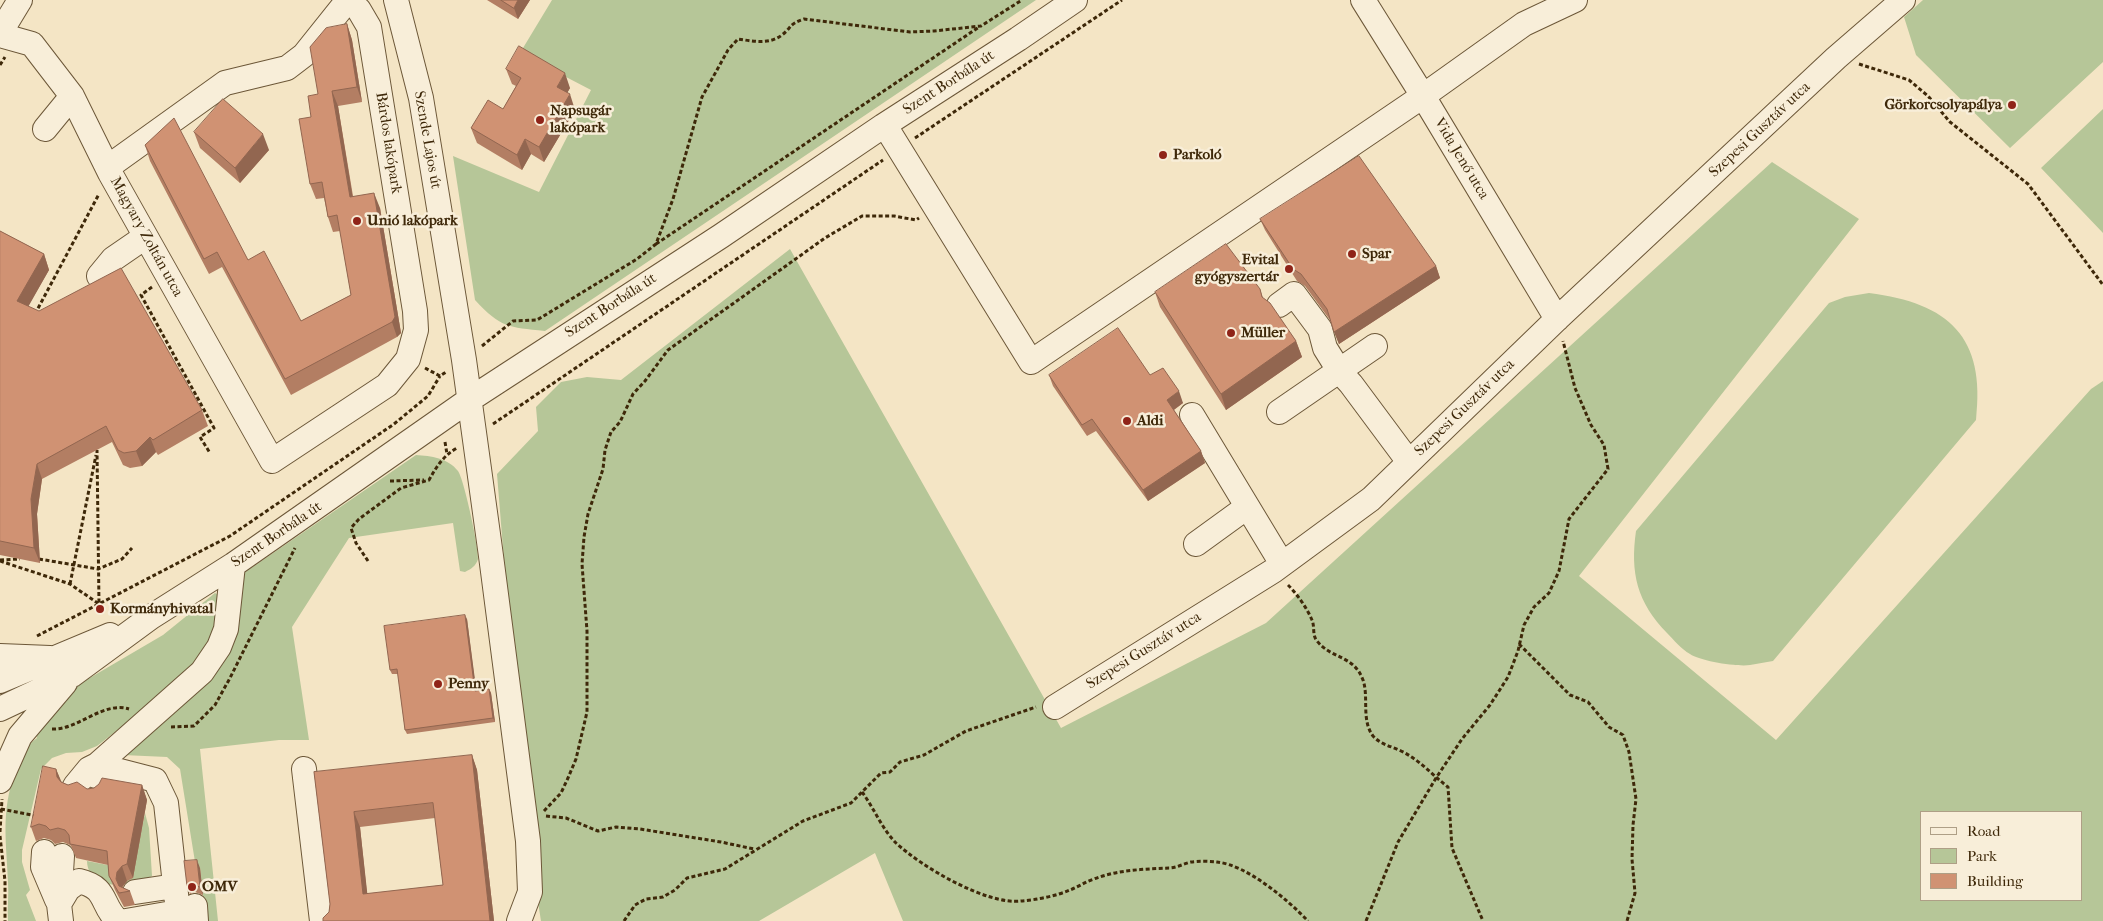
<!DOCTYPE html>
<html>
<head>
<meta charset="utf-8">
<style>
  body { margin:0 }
  #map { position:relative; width:2103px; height:921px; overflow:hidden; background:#f4e5c5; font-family:"IM FELL French Canon",serif }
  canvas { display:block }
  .legend { position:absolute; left:1920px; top:811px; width:162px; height:90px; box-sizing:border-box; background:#f8eed9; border:1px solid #ae9f86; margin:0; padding:6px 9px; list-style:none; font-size:15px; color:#3e2809 }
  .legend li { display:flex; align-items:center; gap:10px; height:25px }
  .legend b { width:25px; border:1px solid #ae9f86 }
</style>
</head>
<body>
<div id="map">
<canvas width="2103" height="921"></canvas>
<ul class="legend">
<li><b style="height:6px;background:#f8eed9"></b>Road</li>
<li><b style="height:14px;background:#b6c698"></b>Park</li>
<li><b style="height:14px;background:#d09273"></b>Building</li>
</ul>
</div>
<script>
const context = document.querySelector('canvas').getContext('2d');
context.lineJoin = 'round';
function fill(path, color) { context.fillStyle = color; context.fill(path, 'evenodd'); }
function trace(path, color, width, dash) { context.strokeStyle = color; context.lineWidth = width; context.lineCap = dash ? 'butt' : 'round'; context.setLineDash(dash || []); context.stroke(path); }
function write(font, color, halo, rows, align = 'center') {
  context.font = font + ' "IM FELL French Canon",serif'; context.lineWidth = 5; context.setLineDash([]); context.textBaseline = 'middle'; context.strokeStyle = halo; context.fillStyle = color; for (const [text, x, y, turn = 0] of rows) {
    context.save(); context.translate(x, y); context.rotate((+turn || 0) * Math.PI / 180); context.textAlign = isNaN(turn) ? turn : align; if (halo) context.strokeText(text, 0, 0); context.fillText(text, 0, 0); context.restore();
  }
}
const green = new Path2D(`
  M552 0H1036L545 331C508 327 501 328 475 300L453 156 539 192 591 90 520 53Z
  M1923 0H2103V62L2010 148 1916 55 1904 17Z
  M2103 109V233L2041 168Z
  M1772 162 1859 219 1579 576 1776 740 2091 389 2103 381V921H903L875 853 759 921H541L525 820 497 474 538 431 536 407 561 382 587 377 621 380 790 249 1061 728 1266 623ZM1922 812H2082V900H1922Z
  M1869 293C1949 303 1986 337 1976 420L1773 661C1765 662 1758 664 1750 665 1737 667 1700 661 1690 654 1681 649 1674 640 1667 633 1637 602 1630 573 1636 531L1829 303 1845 297Z
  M416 455C431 456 448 458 458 471 464 479 479 549 478 559 476 566 471 569 465 572L460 571 453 523 349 538 292 627 309 740H279L200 749 218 921H202L204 905 200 868H196L180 769 167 757 123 755 185 699 244 573Z
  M215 593 219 595 221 605 209 647 179 682 97 746 82 752 66 753 52 758 41 769 22 850V862L30 890 26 895 36 921H8C7 908 9 895 8 882 6 835 0 808 19 762 24 753 28 744 37 738L33 727 76 686 163 635Z
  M145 813 149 828 152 876C132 888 88 892 87 861L133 870Z`);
const path = new Path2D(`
  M1859 64 1909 80 1928 96 1950 122 2028 184 2103 285
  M0 65 5 57
  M915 138 1122 0
  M656 244 979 27
  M152 287 141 295 214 428 200 437 210 453
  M35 314 99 194
  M482 346 513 321 537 320 637 259 656 244 673 199 702 97 728 50 738 39C752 41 769 45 782 35 792 27 789 24 804 19L910 32 934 31 981 26 1022 0
  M425 368 440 376 446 372
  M493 424 883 160
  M445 442 447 454
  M390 481 424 480
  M39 559 98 569 122 559 132 548
  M0 560 20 559
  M0 561 70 584 99 604 97 450
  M368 561 356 543 351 528 359 519 401 488 429 480C437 466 443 456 457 448
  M70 584 96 455
  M1288 585C1297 594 1307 608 1312 620 1315 627 1312 635 1317 641 1331 659 1354 655 1363 680 1369 697 1361 720 1373 736 1380 744 1390 746 1399 750 1419 759 1431 774 1448 787L1452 848 1483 921
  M37 636 230 536 394 424 428 396 440 376
  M1519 644 1570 695 1588 702 1609 727 1623 735 1629 752 1636 799 1633 825 1632 859 1635 893 1627 921
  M171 727 194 726 215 705 230 678 295 548
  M52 729C79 730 102 701 129 709
  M862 792C874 808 882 829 896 843 922 867 986 905 1021 901 1036 900 1056 896 1070 890 1078 887 1085 882 1094 879 1117 870 1144 869 1169 868 1176 868 1183 864 1191 862 1198 861 1209 861 1217 862 1247 865 1288 900 1308 921
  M1 809 37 816
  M544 811 561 793 568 778 576 759 587 712V631L582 564 584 537 588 514 603 469 605 450 611 432 620 422 633 394 645 381 668 350 825 238 862 216H894L916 220 919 218
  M546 816 566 818 598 831 616 827 640 829 721 842 754 849
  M0 832 2 799
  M0 836 5 881V921
  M624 921 635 905 646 899 663 897 675 890 687 878 725 869 803 821 851 803 881 773 890 772 900 762 924 755 966 731 1036 707
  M1366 921 1398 842 1436 778 1462 739 1490 705 1508 677 1518 651 1524 625 1534 607 1549 593 1559 571 1569 519 1608 469 1604 445 1591 425 1575 388 1563 341`);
const minor = new Path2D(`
  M396 0 421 98 464 360 491 556 528 841 530 892 519 921
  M1363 0 1423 96 1557 319
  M0 33 20 0
  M0 35 32 44 72 96 110 173 272 461 387 385 408 359 416 330 415 311 369 27 359 10 349 0
  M883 126 889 132 1031 362 1423 96 1524 24 1575 0
  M45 129 72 96
  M108 167 225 83 287 68 304 55 348 0
  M99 276 113 259 145 237
  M1279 305 1294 294 1320 329 1325 348 1340 372 1351 384 1409 462
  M1279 412 1375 346
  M1192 415 1282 564
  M1196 544 1247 507
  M0 656 50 658
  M0 681 110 635
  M1055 707 1273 571 1371 499 1557 319 1836 58 1903 0
  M0 709 72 675 151 617 233 565 469 400 721 236 883 126 1018 39 1075 0
  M304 769 322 921
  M96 776 97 765 155 780 166 803 179 921
  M0 781 20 736 65 683
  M75 786 89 769 97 765 202 672 219 647 226 629 233 565
  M44 852 43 867 57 900
  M135 892 175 886
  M59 904 68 889 79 881C109 888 100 905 118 921
  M195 906 196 921
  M61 921 59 904 62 856
  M126 921 178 912`);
const wall = new Path2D(`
  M487 0H530L518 19Z
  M347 24 352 40 362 102 338 106 353 196 380 208 401 333 397 337 291 395 222 267 209 274 150 161 145 145 248 260 301 321 351 295 340 231 333 232 328 217 324 198 316 199 310 184 311 117 318 94Z
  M506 69 570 88 567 93 575 110 544 162 531 154 522 170 477 143 471 128 503 109 516 86 512 84Z
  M194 132 269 150 240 183 200 148Z
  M1260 219 1436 266 1440 278 1339 344 1330 320 1305 286 1297 281 1265 230Z
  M0 231 44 254 49 270 28 306 202 410 208 426 158 455 156 452 142 466 130 468 123 465 112 442 42 479 37 514 40 563 0 555Z
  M1260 289 1263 298 1296 341 1302 357 1226 410 1160 307 1155 292Z
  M1049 375H1150L1183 403 1174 410 1201 451 1205 463 1148 501 1096 431 1087 436 1053 386Z
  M467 619 476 691 489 689 491 693 495 722 407 734 405 730 398 674H392L390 670Z
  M472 755 477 770 494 921 329 912 330 904 314 772ZM435 818 443 885 367 894 360 827Z
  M56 769 61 782 68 785 87 789 142 785 147 800 133 878 127 881 122 888 130 891 135 905 124 907 115 890 109 876 108 865 76 858 71 846 70 845 63 842 55 844 51 840 44 838 36 841 31 827Z
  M200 868 203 895 195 892 190 894 187 886Z`);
const shadedWall = new Path2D(`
  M518 0H530L518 19 514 8Z
  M347 24 352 40 362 102 357 87Z
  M565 73 570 88 562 102 557 87Z
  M332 91 338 106 355 212 350 197Z
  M570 94 575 110 544 162 539 147Z
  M263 134 269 150 240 183 235 168Z
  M525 139 531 154 522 170 517 155Z
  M374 193 380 208 401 333 397 337 392 322Z
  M44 254 49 270 23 316 17 301Z
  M1436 266 1440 278 1339 344 1334 332Z
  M1296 341 1302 357 1226 410 1221 394Z
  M1179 391 1183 403 1172 411 1167 400Z
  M150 437 156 452 142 466 136 451Z
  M1201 451 1205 463 1148 501 1143 490Z
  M37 464 42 479 37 514 40 563 34 548 31 499Z
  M465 615 467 619 477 695 475 691Z
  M489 689 491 693 495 722 493 718Z
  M472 755 477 770 494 921H490Z
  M56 769 62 783 57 777Z
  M142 785 147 800 133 878 127 864Z
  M354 812 360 827 369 909 363 894Z
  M197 860 200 868 203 895 200 887Z
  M122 866 127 881 122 887 121 894 116 879 117 872Z`);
const building = new Path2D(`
  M501 0H518L514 8Z
  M347 24 357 87 332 91 350 197 374 193 395 317 392 322 285 379 217 252 204 259 145 145 174 118 248 260 264 251 301 321 351 295 337 215 328 217 322 182 310 184 299 119 311 117 308 96 318 94 310 47 326 28Z
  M519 46 565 73 557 87 570 94 539 147 525 139 517 155 471 128 488 100 503 109 521 78 506 69Z
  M223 99 263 134 235 168 194 132Z
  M1359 156 1436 266 1334 332 1327 309 1301 274 1293 269 1260 219Z
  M0 231 44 254 17 301 39 311 121 268 202 410 153 440 150 437 136 451 124 453 118 450 106 426 37 464 31 499 34 548 0 541Z
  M1226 244 1260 289 1262 297 1270 303 1296 341 1221 394 1155 292Z
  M1118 328 1150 375 1163 368 1179 391 1167 400 1201 451 1143 490 1092 419 1082 425 1049 375Z
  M465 615 475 691 489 689 493 718 405 730 397 669 390 670 384 626Z
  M472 755 490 921H323V918L329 912 330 904 314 772ZM433 803 443 885 363 894 354 812Z
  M43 766 56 769 57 777 61 782 68 785 77 782 87 789 94 788 99 784 102 778 142 785 127 864 122 866 117 872 116 879 119 886 130 891 119 893 109 876 107 851 70 844 69 835 65 830 58 828 50 830 46 826 39 824 31 827Z
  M197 860 200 887 192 884 187 886 184 861Z`);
const markers = [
  [2012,105,5,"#8f2418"],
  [540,120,5,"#8f2418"],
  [1163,155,5,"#8f2418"],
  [357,221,5,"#8f2418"],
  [1352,254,5,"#8f2418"],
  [1289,269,5,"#8f2418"],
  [1231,333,5,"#8f2418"],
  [1127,421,5,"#8f2418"],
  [100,609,5,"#8f2418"],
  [438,684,5,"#8f2418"],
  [192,887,5,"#8f2418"]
];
const streetNames = [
  ["Szent Borbála út",949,83,-33],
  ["Szepesi Gusztáv utca",1760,130,-43],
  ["Szende Lajos út",427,140,80],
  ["Bárdos lakópark",388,143,81],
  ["Vida Jenő utca",1461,159,59],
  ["Magyary Zoltán utca",146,237,61],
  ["Szent Borbála út",611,306,-33],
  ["Szepesi Gusztáv utca",1465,408,-44],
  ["Szent Borbála út",277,535,-34],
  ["Szepesi Gusztáv utca",1144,651,-32]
];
const poiNames = [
  ["Görkorcsolyapálya",2002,105,"right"],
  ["Napsugár",550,111],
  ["lakópark",550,128],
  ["Parkoló",1173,155],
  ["Unió lakópark",367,221],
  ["Spar",1362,254],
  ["Evital",1279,260,"right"],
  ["gyógyszertár",1279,277,"right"],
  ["Müller",1241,333],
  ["Aldi",1137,421],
  ["Kormányhivatal",110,609],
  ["Penny",448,684],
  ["OMV",202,887]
];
fill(green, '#b6c698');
trace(minor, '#6c5738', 26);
trace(path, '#3e2809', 3, [4, 2.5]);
trace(minor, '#f8eed9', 24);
fill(wall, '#b37e63');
fill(shadedWall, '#926650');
fill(building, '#d09273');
trace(building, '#926650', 1);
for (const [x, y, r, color] of markers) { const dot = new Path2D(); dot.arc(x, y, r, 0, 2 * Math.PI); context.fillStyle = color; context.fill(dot); trace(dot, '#f8eed9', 2); }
write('15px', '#3e2809', '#f8eed9', streetNames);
write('bold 15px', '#3e2809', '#f8eed9', poiNames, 'left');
</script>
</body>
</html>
